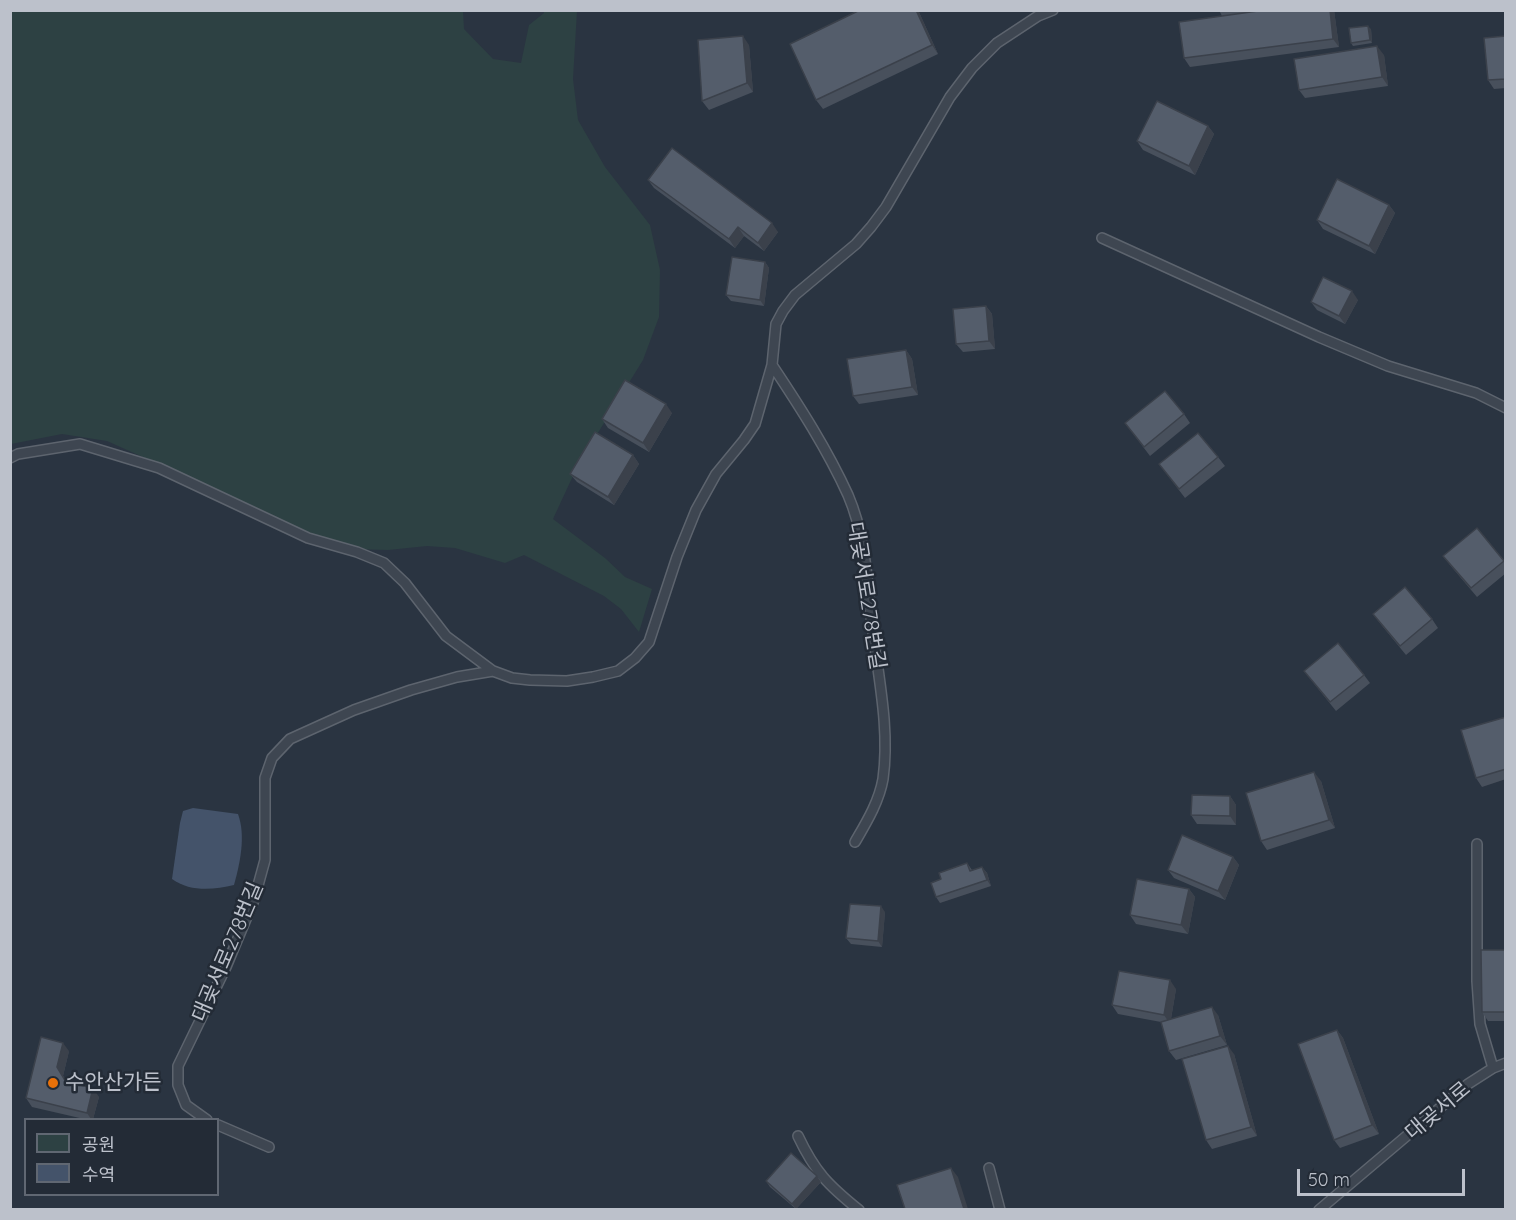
<!DOCTYPE html>
<html>
<head>
<meta charset="utf-8">
<style>
  body { margin:0 }
  #map { position:relative; width:1516px; height:1220px; overflow:hidden; background:#2a3441; font-family:Quicksand,"Noto Sans KR",sans-serif }
  canvas { display:block }
  .frame { position:absolute; inset:0; border:12px solid #bcc1cb; pointer-events:none }
  .legend { position:absolute; left:24px; top:1118px; width:195px; height:78px; box-sizing:border-box; background:#232b36; border:2px solid #606772; margin:0; padding:8px 10px; list-style:none; font-size:18px; color:#bcc1cb }
  .legend li { display:flex; align-items:center; gap:12px; height:30px }
  .legend b { width:30px; border:2px solid #606772 }
  .scale { position:absolute; left:1297px; top:1169px; width:168px; height:27px; box-sizing:border-box; border:3px solid #bcc1cb; border-top:0; padding-left:8px; font-size:18px; line-height:21px; white-space:nowrap; color:#bcc1cb; -webkit-text-stroke:4px #232b36; paint-order:stroke }
</style>
</head>
<body>
<div id="map">
<canvas width="1516" height="1220"></canvas>
<div class="frame"></div>
<ul class="legend">
<li><b style="height:16px;background:#2d4143"></b>공원</li>
<li><b style="height:16px;background:#44536a"></b>수역</li>
</ul>
<div class="scale">50 m</div>
</div>
<script>
const context = document.querySelector('canvas').getContext('2d');
context.lineJoin = 'round';
function fill(path, color) { context.fillStyle = color; context.fill(path, 'evenodd'); }
function trace(path, color, width, dash) { context.strokeStyle = color; context.lineWidth = width; context.lineCap = dash ? 'butt' : 'round'; context.setLineDash(dash || []); context.stroke(path); }
function write(font, color, halo, rows, align = 'center') {
  context.font = font + ' Quicksand,"Noto Sans KR",sans-serif'; context.lineWidth = 5; context.setLineDash([]); context.textBaseline = 'middle'; context.strokeStyle = halo; context.fillStyle = color; for (const [text, x, y, turn = 0] of rows) {
    context.save(); context.translate(x, y); context.rotate((+turn || 0) * Math.PI / 180); context.textAlign = isNaN(turn) ? turn : align; if (halo) context.strokeText(text, 0, 0); context.fillText(text, 0, 0); context.restore();
  }
}
const green = new Path2D(`
  M11 11H463L464 29 493 59 521 63 529 25 544 13V11H577L573 79 578 120 605 167 650 225 660 270 659 317 643 360 578 465 553 519 605 558 625 577 652 589 639 632 621 609 604 596 524 555 505 563 455 548 427 546 388 550 353 549 319 542 215 493 154 462 107 441 62 434 11 444Z`);
const water = new Path2D(`
  M193 808 238 814C246 836 240 863 234 885 213 890 190 892 172 879L180 823 183 811Z`);
const service = new Path2D(`
  M1102 238 1319 337 1388 366 1476 393 1506 408
  M772 365C800 407 827 449 848 495 866 537 867 581 872 625 878 676 890 728 883 779 879 802 866 823 855 842
  M10 458 18 454 80 444 159 468 308 538 357 552 384 563 405 583 446 636 493 671 512 678 530 680 567 681 593 677 618 671 635 658 649 642 677 557 696 510 716 474 744 440 755 424 772 365 776 324 783 311 795 295 856 244 871 227 886 207 950 97 972 68 997 43 1038 16 1053 10
  M1477 844V981L1480 1024 1493 1068
  M207 1120 186 1105 178 1085V1066L226 967 254 900 265 860V778L272 758 290 739 354 710 411 690 457 677 493 671
  M218 1125 269 1147
  M798 1136C815 1172 828 1185 859 1210
  M989 1168 1000 1210
  M1319 1210 1468 1084 1493 1068 1506 1063`);
const wall = new Path2D(`
  M860 10H918L938 54 823 109 816 100Z
  M1219 10H1334L1339 47 1190 67 1184 58 1222 16Z
  M1371 29 1372 43 1353 46 1351 43Z
  M1506 36V88L1494 89 1488 80Z
  M749 45 753 92 709 110 702 101Z
  M1384 55 1388 86 1305 98 1299 90Z
  M1208 126 1214 134 1195 175 1143 150 1137 141Z
  M648 180 778 232 764 251 744 236 735 248 654 188Z
  M1389 205 1395 213 1375 254 1323 229 1317 220Z
  M765 262 769 268 764 306 731 301 726 295Z
  M1358 300 1345 324 1317 310 1311 302Z
  M986 306 992 314 995 349 963 352 956 344Z
  M906 350 912 359 918 395 859 404 853 396Z
  M672 413 649 452 608 428 602 419Z
  M1184 414 1190 423 1150 456 1125 423Z
  M633 455 639 464 614 505 577 482 570 474Z
  M1218 457 1225 466 1185 498 1159 464Z
  M1477 528 1506 563V573L1477 597 1450 565 1443 556Z
  M1373 614 1432 619 1438 628 1406 655 1379 622Z
  M1304 671 1364 675 1370 683 1336 711Z
  M1506 717V779L1482 787 1476 778Z
  M1321 781 1335 828 1267 850 1261 841Z
  M1230 796 1236 805V825L1197 824 1191 815Z
  M1233 857 1239 865 1225 900 1174 878 1168 870Z
  M967 863 972 870 982 867 987 873 991 886 940 903 936 897 941 879Z
  M1189 889 1195 897 1188 934 1136 924 1130 915Z
  M885 912 882 947 851 944 846 938Z
  M1506 950V1021H1488L1482 1012Z
  M1176 989 1171 1019 1218 1015 1227 1045 1176 1060 1169 1051 1161 1022 1118 1014 1112 1005Z
  M1337 1030 1343 1038 1379 1134 1340 1148 1334 1140Z
  M69 1051 63 1076 67 1082 99 1097 93 1119H84L32 1107 26 1098Z
  M1234 1054 1257 1136 1212 1149 1206 1140Z
  M766 1181 821 1182 796 1209 770 1187Z`);
const shadedWall = new Path2D(`
  M916 10H918L938 54 932 45Z
  M1330 10H1334L1339 47 1333 39Z
  M1368 26 1371 29 1372 43 1370 40Z
  M743 36 749 45 753 92 747 83Z
  M1377 46 1384 55 1388 86 1382 77Z
  M1208 126 1214 134 1195 175 1189 166Z
  M1389 205 1395 213 1375 254 1369 246Z
  M772 223 778 232 764 251 758 243Z
  M738 227 744 236 735 248 729 239Z
  M765 262 769 268 764 306 760 300Z
  M1352 291 1358 300 1345 324 1339 316Z
  M986 306 992 314 995 349 989 341Z
  M906 350 912 359 918 395 912 387Z
  M666 404 672 413 649 452 643 443Z
  M633 455 639 464 614 505 608 497Z
  M1314 772 1321 781 1335 828 1329 820Z
  M1230 796 1236 805V825L1230 816Z
  M1233 857 1239 865 1225 900 1218 891Z
  M982 867 987 873 991 886 987 880Z
  M1189 889 1195 897 1188 934 1181 925Z
  M881 906 885 912 882 947 878 941Z
  M1170 980 1176 989 1170 1024 1164 1015Z
  M1212 1007 1218 1015 1227 1045 1220 1036Z
  M1337 1030 1343 1038 1379 1134 1372 1125Z
  M63 1043 69 1051 63 1076 72 1090 57 1067Z
  M1228 1046 1234 1054 1257 1136 1251 1127Z
  M93 1088 99 1097 93 1119H91L87 1113Z
  M951 1168 958 1177 968 1209H964Z
  M817 1176 821 1182 796 1209 792 1204Z`);
const building = new Path2D(`
  M860 10H916L932 45 816 100 790 44Z
  M1265 10H1330L1333 39 1184 58 1179 22Z
  M1368 26 1370 40 1351 43 1349 28Z
  M743 36 747 83 702 101 698 40Z
  M1506 36V79L1488 80 1484 38Z
  M1377 46 1382 77 1299 90 1294 59Z
  M1157 101 1208 126 1189 166 1137 141Z
  M672 148 772 223 758 243 738 227 729 239 648 180Z
  M1337 179 1389 205 1369 246 1317 220Z
  M732 257 765 262 760 300 726 295Z
  M1323 277 1352 291 1339 316 1311 302Z
  M986 306 989 341 956 344 953 309Z
  M906 350 912 387 853 396 847 359Z
  M625 380 666 404 643 443 602 419Z
  M1165 391 1184 414 1144 447 1125 423Z
  M595 432 633 455 608 497 570 474Z
  M1198 433 1218 457 1179 489 1159 464Z
  M1477 528 1504 561 1471 588 1443 556Z
  M1405 587 1432 619 1400 646 1373 614Z
  M1338 643 1364 675 1330 702 1304 671Z
  M1506 717V769L1476 778 1461 730Z
  M1314 772 1329 820 1261 841 1246 793Z
  M1192 795 1230 796V816L1191 815Z
  M1182 835 1233 857 1218 891 1168 870Z
  M967 863 970 871 982 867 987 880 936 897 931 883 941 879 939 873Z
  M1137 879 1189 889 1181 925 1130 915Z
  M850 904 881 906 878 941 846 938Z
  M1481 950H1506V1012H1482Z
  M1119 971 1170 980 1164 1015 1112 1005Z
  M1212 1007 1220 1036 1169 1051 1161 1022Z
  M1337 1030 1372 1125 1334 1140 1298 1044Z
  M41 1037 63 1043 57 1067 66 1082 93 1088 87 1113 26 1098Z
  M1228 1046 1251 1127 1206 1140 1182 1059Z
  M791 1153 817 1176 792 1204 766 1181Z
  M951 1168 964 1209H905L897 1185Z`);
const markers = [
  [53,1083,6,"#e8710a"]
];
const streetNames = [
  ["대곶서로278번길",866,596,81],
  ["대곶서로278번길",228,952,-67],
  ["대곶서로",1438,1111,-40]
];
const poiNames = [
  ["수안산가든",65,1083]
];
fill(green, '#2d4143');
fill(water, '#44536a');
trace(service, '#5d646e', 12);
trace(service, '#3e4651', 9);
fill(wall, '#48505c');
fill(shadedWall, '#3b414b');
fill(building, '#545d6b');
trace(building, '#3b414b', 1.5);
for (const [x, y, r, color] of markers) { const dot = new Path2D(); dot.arc(x, y, r, 0, 2 * Math.PI); context.fillStyle = color; context.fill(dot); trace(dot, '#232b36', 2); }
write('21px', '#bcc1cb', '#232b36', streetNames);
write('21px', '#bcc1cb', '#232b36', poiNames, 'left');
</script>
</body>
</html>
